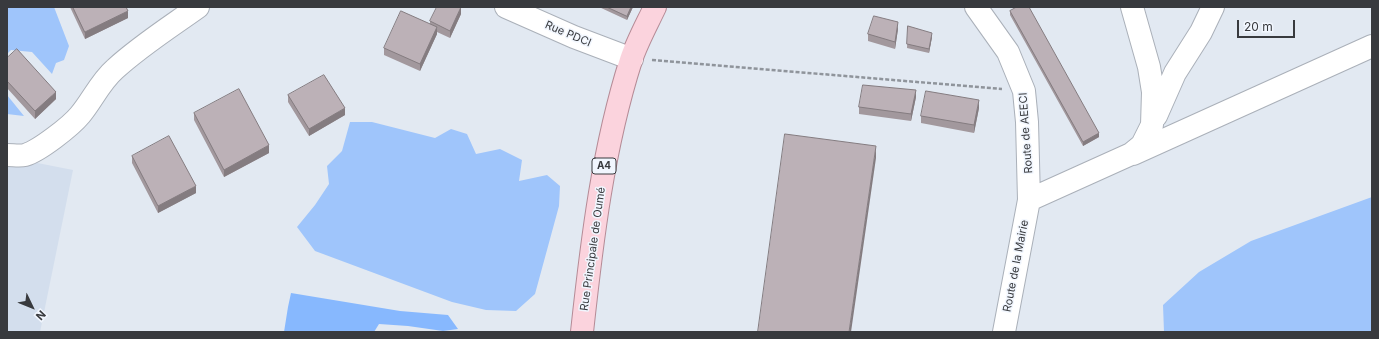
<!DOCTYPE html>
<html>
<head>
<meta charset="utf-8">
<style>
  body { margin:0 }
  #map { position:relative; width:1379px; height:339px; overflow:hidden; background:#e2e9f2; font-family:Inter,sans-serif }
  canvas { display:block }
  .frame { position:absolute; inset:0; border:8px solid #383a3e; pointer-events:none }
  .north { position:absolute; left:12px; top:287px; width:40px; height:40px; -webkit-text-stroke:3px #f1f6fe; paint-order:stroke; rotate:133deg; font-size:11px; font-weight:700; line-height:16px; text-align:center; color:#383a3e }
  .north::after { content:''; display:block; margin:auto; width:14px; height:18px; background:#383a3e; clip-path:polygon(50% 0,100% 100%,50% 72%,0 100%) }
  .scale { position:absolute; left:1237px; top:20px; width:58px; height:18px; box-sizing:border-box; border:2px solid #383a3e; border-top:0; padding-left:5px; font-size:12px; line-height:14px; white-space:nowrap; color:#383a3e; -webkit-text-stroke:3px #f1f6fe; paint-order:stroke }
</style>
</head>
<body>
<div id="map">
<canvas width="1379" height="339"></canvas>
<div class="frame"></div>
<div class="north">N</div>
<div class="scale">20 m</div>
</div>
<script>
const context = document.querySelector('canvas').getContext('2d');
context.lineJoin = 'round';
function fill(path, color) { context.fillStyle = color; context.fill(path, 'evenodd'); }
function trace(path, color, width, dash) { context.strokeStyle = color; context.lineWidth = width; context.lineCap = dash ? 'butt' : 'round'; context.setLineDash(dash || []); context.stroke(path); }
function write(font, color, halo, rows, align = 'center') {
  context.font = font + ' Inter,sans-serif'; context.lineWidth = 3; context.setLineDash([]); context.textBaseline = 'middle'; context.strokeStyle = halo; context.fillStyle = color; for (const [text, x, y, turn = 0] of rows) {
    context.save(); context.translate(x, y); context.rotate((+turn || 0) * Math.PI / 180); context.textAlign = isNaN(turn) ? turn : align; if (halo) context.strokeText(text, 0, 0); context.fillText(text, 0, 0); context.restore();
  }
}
const built = new Path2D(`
  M7 157 73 170 40 332H7Z`);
const green = new Path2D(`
  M7 7H54L69 46 64 60 56 63 52 74 32 52 11 50 7 54Z
  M7 95 24 116 7 114Z
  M350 122H372L435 138 451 129 467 134 476 154 500 149 522 160 519 181 547 175 560 186 559 206 535 294 516 311 486 310 452 302 315 251 297 227 315 205 329 184 327 166 342 151Z
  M1372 197V332H1164L1163 305 1199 272 1251 241Z`);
const forest = new Path2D(`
  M291 293 400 311 448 315 458 329 443 331 408 326 379 324 374 332H284L288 307Z`);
const path = new Path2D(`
  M652 60 1002 89`);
const street = new Path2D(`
  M506 7 574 37 632 59
  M976 7 1008 52 1024 91 1027 122 1029 200 1004 332
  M1156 116 1175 73 1201 32 1213 7
  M1133 154 1372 46
  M7 155C13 155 20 156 25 155 39 151 71 126 80 115 92 101 100 82 115 69 140 46 170 27 198 7
  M1029 200 1131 154 1142 145 1152 125 1153 92 1149 67 1132 7`);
const primary = new Path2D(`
  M582 332C592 240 603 148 631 60 637 42 647 24 655 7`);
const wall = new Path2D(`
  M70 7H126L128 18 85 39Z
  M599 7H633L627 20Z
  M1010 11 1099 137 1083 146 1010 15Z
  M461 14 450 38 437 32V34L420 71 384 55V48L430 24V21Z
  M908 26 932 37 929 53 907 48Z
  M898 29 895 49 868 41V34Z
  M7 58 56 99 35 119 7 88Z
  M288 95 345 115 309 136 288 102Z
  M916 97 911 121 859 114V107Z
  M979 108 974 133 921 123V116Z
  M194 113 269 153 224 177 194 120Z
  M132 156 196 193 158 213 132 163Z`);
const shadedWall = new Path2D(`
  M461 7V14L450 38V31Z
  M631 7H633L627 20V16Z
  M128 11V18L85 39V32Z
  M898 22V29L895 49V42Z
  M437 27V34L420 71V64Z
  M932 33V37L929 53V49Z
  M916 90V97L911 121V114Z
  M56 92V99L35 119V111Z
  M979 100V108L974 133V125Z
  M345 108V115L309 136V129Z
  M1099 133V137L1083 146V142Z
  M269 145V153L224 177V170Z
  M876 146V158L851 332H849Z
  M196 186V193L158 213V206Z
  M8 244V254L7 258V248Z`);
const building = new Path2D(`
  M73 7H126L128 11 85 32Z
  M437 7H461L450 31 430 21Z
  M607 7H631L627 16Z
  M1017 7H1029L1099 133 1083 142 1010 11Z
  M401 11 437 27 420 64 384 48Z
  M874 16 898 22 895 42 868 34Z
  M908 26 932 33 929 49 907 44Z
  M17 49 56 92 35 111 7 81V58Z
  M324 75 345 108 309 129 288 95Z
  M863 85 916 90 911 114 859 107Z
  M239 89 269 145 224 170 194 113Z
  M926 91 979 100 974 125 921 116Z
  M785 134 876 146 849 332H758Z
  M169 136 196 186 158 206 132 156Z`);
const shields = [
  [604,166,24]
];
const shieldNames = [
  ["A4",604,166]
];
const streetNames = [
  ["Rue PDCI",568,34,23],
  ["Route de AEECI",1026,133,-94],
  ["Rue Principale de Oumé",593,249,-82],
  ["Route de la Mairie",1016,266,-79]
];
fill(built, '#d3deed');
fill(green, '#9fc5fb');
fill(forest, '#87b8fe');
trace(street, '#aab0b9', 24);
trace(primary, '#b58b96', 24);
trace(path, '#8f949b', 2.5, [4, 2]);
trace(street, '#fff', 22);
trace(primary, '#fbd3dd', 22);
fill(wall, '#a2989d');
fill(shadedWall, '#847c80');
fill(building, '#bcb1b7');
trace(building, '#847c80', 1);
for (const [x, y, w] of shields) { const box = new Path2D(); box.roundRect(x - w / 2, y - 8, w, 16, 3); context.fillStyle = '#f1f6fe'; context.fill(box); trace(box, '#383a3e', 1); }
write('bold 10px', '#383a3e', null, shieldNames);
write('11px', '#383a3e', '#f1f6fe', streetNames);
</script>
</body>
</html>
